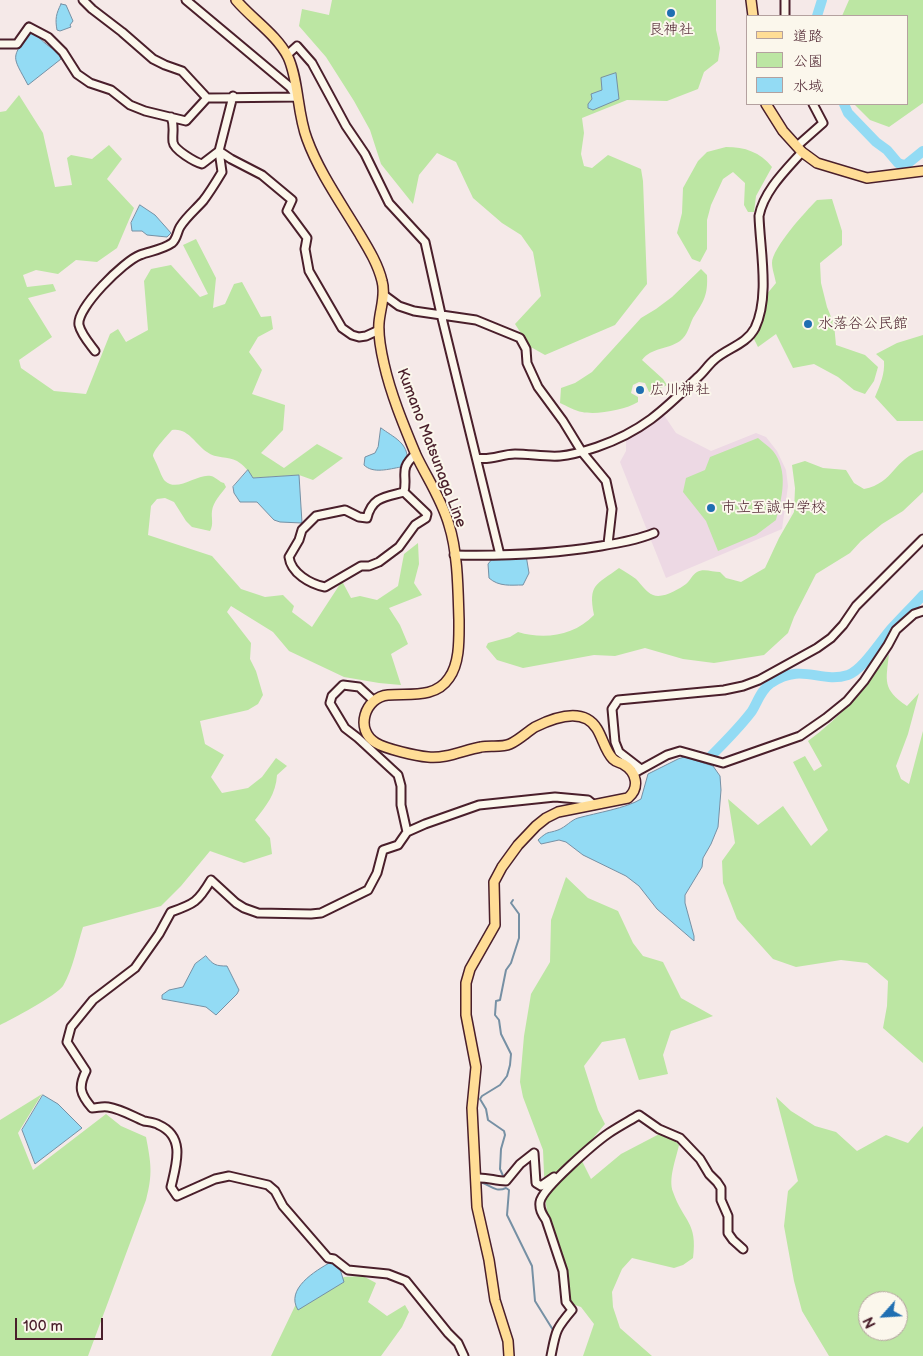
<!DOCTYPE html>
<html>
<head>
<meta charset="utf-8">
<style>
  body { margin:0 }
  #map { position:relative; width:923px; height:1356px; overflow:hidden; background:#f5e9e8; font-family:"Balsamiq Sans","Klee One",sans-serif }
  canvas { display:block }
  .legend { position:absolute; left:746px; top:15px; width:162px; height:90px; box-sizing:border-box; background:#fbf7ec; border:1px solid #b4a19f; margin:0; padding:6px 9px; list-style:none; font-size:15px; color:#4a1f2b }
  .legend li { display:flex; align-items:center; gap:10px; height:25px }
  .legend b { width:25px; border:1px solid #b4a19f }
  .north { position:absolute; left:858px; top:1291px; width:50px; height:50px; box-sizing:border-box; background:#fbf7ec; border:1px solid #b4a19f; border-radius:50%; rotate:244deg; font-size:14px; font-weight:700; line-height:20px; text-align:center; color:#4a1f2b }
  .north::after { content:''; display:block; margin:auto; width:18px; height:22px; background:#1f6fb2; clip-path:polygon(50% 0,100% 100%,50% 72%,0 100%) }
  .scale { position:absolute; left:15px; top:1318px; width:88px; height:22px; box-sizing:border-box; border:2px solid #4a1f2b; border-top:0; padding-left:6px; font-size:15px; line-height:18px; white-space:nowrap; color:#4a1f2b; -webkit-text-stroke:4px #fbf7ec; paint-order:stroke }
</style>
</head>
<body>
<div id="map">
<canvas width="923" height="1356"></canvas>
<ul class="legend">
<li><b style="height:6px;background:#ffdd96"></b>道路</li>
<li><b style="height:14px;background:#bce6a3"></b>公園</li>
<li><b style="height:14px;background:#93dbf4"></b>水域</li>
</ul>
<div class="north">N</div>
<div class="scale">100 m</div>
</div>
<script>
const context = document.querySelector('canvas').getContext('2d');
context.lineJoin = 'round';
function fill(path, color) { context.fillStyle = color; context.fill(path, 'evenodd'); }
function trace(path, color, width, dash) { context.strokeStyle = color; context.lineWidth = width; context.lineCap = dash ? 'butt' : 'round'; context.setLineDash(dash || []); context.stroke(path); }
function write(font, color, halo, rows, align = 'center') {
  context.font = font + ' "Balsamiq Sans","Klee One",sans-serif'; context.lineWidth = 4; context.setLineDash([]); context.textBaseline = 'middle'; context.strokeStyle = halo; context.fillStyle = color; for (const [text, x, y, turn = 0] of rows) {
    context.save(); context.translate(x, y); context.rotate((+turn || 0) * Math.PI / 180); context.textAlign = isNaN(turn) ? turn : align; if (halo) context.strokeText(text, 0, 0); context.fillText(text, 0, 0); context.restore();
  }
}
const built = new Path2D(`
  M664 415 676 433 711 451 756 433 766 437 777 451 786 470 788 486 782 529 666 578 620 462 626 451V440Z`);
const green = new Path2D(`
  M332 0H716V30L720 48 718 61 704 72 698 89 667 101 627 100 582 118 584 133 581 154 584 166 592 168 608 155 641 169 643 181 647 284 615 325 545 355 529 346 515 324 541 296 533 252 521 235 502 223 473 198 456 162 437 153 419 175 413 204 381 164 370 130 354 101 326 57 299 26 302 9 329 15Z
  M849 0H923V103L889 127 870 120 854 104H907V16H842Z
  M19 95 43 133 55 187 72 185 67 158 71 155 92 159 109 145 122 159 107 179 134 208 117 248 97 262 76 260 58 274 36 270 23 275 27 287 53 284 56 291 28 298 52 337 19 360 21 368 54 391 86 394 110 334 118 329 126 342 148 330 144 281 151 269 171 265 200 297 208 294 183 245 196 239 216 278 213 308 225 304 234 284 242 282 261 317 271 316 273 329 258 337 249 352 262 370 252 394 285 405 283 430 261 453 284 468 317 444 343 458 313 480 299 475 253 478C249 472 244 465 237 461 228 456 216 459 207 452 196 445 188 427 172 430 168 435 153 450 153 456 154 459 157 464 158 467 160 471 162 478 165 481 178 493 197 473 211 476 216 477 219 482 224 483L226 487C221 494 213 502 212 511 211 518 214 524 210 531L192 527 186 521 174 502 165 498 157 499 151 506 148 535 212 556 241 589 265 597 283 595 294 606 292 612 312 627 342 581 351 598 360 596 377 600 398 586 404 554 418 543 419 564 414 583 422 595 389 608 400 625 408 644 391 654 401 685 379 683 344 677 289 651 273 632 231 606 227 612 251 643 250 659 256 671 263 695 258 704 248 710 200 721 205 744 224 755 211 777 222 793 248 788 262 777 276 758 287 766 277 775C276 794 266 806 255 820L270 838 272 854 244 863 210 851 181 886 161 906 83 927C77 946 73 969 63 986 57 995 11 1020 0 1025V112L6 111Z
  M726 147C745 147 760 152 772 167L756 196 754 212H748L744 205 745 183 733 172 723 179 711 205 707 220V249L700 262 692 259 677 233 682 213 683 188 698 161 707 152Z
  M832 199 842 231V245L820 263 821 283 827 307 834 324 836 345 865 355 878 367 874 381 865 394 854 390 838 377 814 364 793 368 776 334 758 347 752 335 767 301 766 295 776 283C775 277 772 269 772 263 772 248 806 211 817 200Z
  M701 269 707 275C708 295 704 301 693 318 689 326 688 335 680 341 667 350 652 347 642 360L663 379 667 385 655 391 649 392 645 383 639 382 633 385 631 393 638 397V402C625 410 597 415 582 412 575 411 567 406 560 403L561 388 575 383 592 372 641 318 656 309 672 297Z
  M923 335V421H897L875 397C880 385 885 374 884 361L876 354 897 343Z
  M758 438C762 442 769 446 773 451 789 471 782 498 776 520L756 535 718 551 706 521 683 492 686 478 705 470 710 457Z
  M923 450V492L903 511 882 524 861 541 850 553 816 574 794 617 788 633 764 655 714 663 683 659 645 648 615 656 594 655 523 668 497 660 486 647 488 643 510 637 518 632C544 640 574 636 594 615 588 584 596 585 619 568 625 572 631 575 636 579 641 584 646 592 653 595 663 599 679 589 686 584 690 581 692 575 697 572 703 568 713 572 720 572L726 578 741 582 765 568 779 538 794 512 795 488 792 465 805 461 823 468 846 470 854 483 864 489C895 483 893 458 923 450Z
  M889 654C886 681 882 689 907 706L919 693 908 734 896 766 901 779 909 784 923 731V1063L883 1028 887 1006 888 981 867 963 841 960 796 967 773 959 737 919 723 883 722 861 735 843 728 799 758 825 783 806 811 846 828 830 793 762 805 756 814 771 822 766 808 741C841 717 866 687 889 654Z
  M566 877 588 898 618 911 633 943 643 956 663 962 681 998 713 1016 671 1031 663 1055 668 1074 639 1080 625 1038 602 1042 584 1066 598 1110 605 1124 579 1155 591 1179 621 1154 665 1131 679 1145C676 1159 668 1179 673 1192 683 1221 698 1222 693 1258L683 1265 674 1268 632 1258 622 1269 612 1292 613 1307 620 1328 652 1356H583L594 1324 581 1307 572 1304 548 1219 545 1196 543 1150 523 1097 520 1082 524 1036 531 994 550 962 551 920Z
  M42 1094 18 1133 33 1170 106 1114 121 1126 146 1137C151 1163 153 1174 146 1200L88 1356H0V1120Z
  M776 1097 791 1111 815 1126 836 1132 857 1151 886 1135 908 1143 923 1126V1356H829L802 1311 794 1281 784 1226 788 1191 798 1181ZM868 1301H898V1331H868Z
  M363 1276 376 1283 368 1302 387 1316 405 1305 409 1312 402 1327 381 1356H271L295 1306 344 1277Z`);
const water = new Path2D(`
  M61 4 66 5 73 21 70 25 71 27 60 31 57 30C55 19 56 14 61 4Z
  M31 31C39 36 47 48 57 50L61 59 28 85C12 55 10 59 31 31Z
  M616 73 619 99 593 110 588 108V104L592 99 591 94 602 90 601 78Z
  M140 205 155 215 171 233 167 237 147 235 142 231H132L131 223Z
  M381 428C393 437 409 443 407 461L401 467C389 469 373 474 364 465L365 457 375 453 378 447Z
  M248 470 253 478 299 475 302 523 280 522 274 520 257 502H240L234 493 233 487Z
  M526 555 529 573 523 585C511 585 499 587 489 578L488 564 493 558Z
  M685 757 713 766 720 776 721 790 718 827 711 844 703 858 702 867 685 895V903L694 936V941L657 909 639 886 626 876 583 855 566 842 559 840 541 844 538 840C549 830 547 834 558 830 566 827 571 820 578 818 596 813 627 808 641 799L648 774 678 759Z
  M206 956C213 965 216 966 227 966L239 990 237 994 216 1015 206 1007 162 999V995L169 990 183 987 195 964Z
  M43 1095 58 1104 82 1128 35 1164 22 1130Z
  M331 1262 340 1269 344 1282 298 1310C285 1289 315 1271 331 1262Z`);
const stream = new Path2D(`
  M504 1178 500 1169 501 1149 505 1135 504 1131 488 1120 486 1109 480 1099 482 1096 500 1085 507 1076 510 1065 511 1054 501 1034 499 1020 495 1015 496 1001 500 1000 506 970 511 963 519 938V914L511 903 513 900
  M480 1182C491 1185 495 1193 506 1188L509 1190 507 1215 532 1266 535 1301 553 1330V1334`);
const river = new Path2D(`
  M817 16 822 0
  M844 104 848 113 876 142 887 150 898 163 903 165 907 164 923 151
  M711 756C725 742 740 727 752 711 758 701 761 690 771 683 803 662 820 684 848 675 863 670 881 640 892 628 902 617 913 606 923 595`);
const minor = new Path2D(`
  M83 0 92 9 122 32 153 59 165 65 182 71 207 98 297 97
  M186 0 290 87 297 97
  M785 16V0
  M0 44H17L29 27 48 37 63 52 77 74 90 83 111 90 130 105 145 111 186 121 207 98
  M287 55 297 46 312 63 346 126 365 154 389 203 425 242 441 314 500 555
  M171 117C175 126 172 133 173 142 174 150 195 162 202 164L219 151
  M797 146 823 123 813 104
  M219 151 231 159 262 175 292 200 287 211 307 238 305 249 309 271 342 328 352 335 359 337 366 336 379 330
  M384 295 399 306 414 311 476 320 520 338 526 349 527 363 538 387 563 421 582 452 606 481 612 509 608 544
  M95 351C89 343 81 334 79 325 76 308 124 261 140 255 150 251 162 250 172 243 177 239 177 232 180 227 186 217 195 210 203 201 210 192 216 182 222 172L219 151 233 96
  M477 458C490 461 502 454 515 454 530 454 545 457 560 456 573 455 585 451 597 447 643 431 664 410 698 377 704 372 708 365 714 360 727 348 746 345 755 328 770 297 760 249 759 216 764 191 785 171 802 152
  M404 492 427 514 426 518 415 525 399 547 379 562 369 566H361L325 587C310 584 291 573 289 557L299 540 302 530 316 516 345 510 359 517 367 518C372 497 385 497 404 492 408 475 398 469 416 454
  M454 555C503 556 553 554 601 546 619 543 637 540 654 533
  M373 700 359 687 343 685 332 696 330 703 345 728 358 738 398 775 401 786V805L407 832
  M641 769 619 752 615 742 612 709 618 700 724 690 743 686 759 680 817 648 831 638 843 625 856 606 923 539
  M638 771 667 755 680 751 723 763 800 736 826 718 847 701 864 681 888 645 896 630 914 614 923 611
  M476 1178C487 1177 495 1181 506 1181L520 1164 534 1153 536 1183 541 1186 554 1177
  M464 1356 458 1343 448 1333 406 1281 388 1274 348 1270 334 1259 328 1258 283 1206 275 1191 268 1185 229 1176 215 1179 177 1196 171 1187C176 1165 186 1137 159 1125 154 1122 149 1122 144 1121 132 1116 121 1109 108 1107 102 1106 97 1108 92 1108 80 1094 78 1087 86 1071L67 1042 71 1027 93 1000 135 968 159 934 171 912C194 904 198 902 211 880L236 903 244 908 258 913 311 914 321 913 368 890 377 873 383 850 398 845 407 832 425 824 479 805 555 797 588 800 594 805
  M551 1356C556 1331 555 1330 572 1310L566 1302 563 1271 546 1220C542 1214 539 1209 540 1202 542 1188 596 1142 609 1133 618 1127 629 1121 639 1115L659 1129 680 1138 700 1159 709 1174 717 1182 721 1188V1200L728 1216V1233L733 1240 743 1249`);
const major = new Path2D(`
  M236 0C252 19 277 35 288 57 299 81 297 113 307 139 319 172 341 203 359 233 368 248 378 264 382 281 386 295 380 309 379 323 378 336 381 351 384 364 391 395 404 426 416 455 427 478 442 500 449 525 458 553 458 591 459 620 459 639 460 663 449 678 435 699 409 693 388 695 365 697 354 730 376 743 386 749 416 756 428 757 446 759 464 750 481 747 490 745 501 748 510 744 519 740 527 732 535 727 549 720 572 711 587 719 602 727 602 748 613 759 616 762 619 762 623 764 637 772 640 788 628 798L558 812 546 818 536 826 518 845 502 867 494 882 495 925 470 969 466 983V1015L476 1067 472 1108 477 1207 489 1260 495 1300 508 1341 509 1356
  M751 0 753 16
  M766 104 783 131 802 152 817 163 867 178 923 171`);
const markers = [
  [671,13,5,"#1f6fb2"],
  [808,324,5,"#1f6fb2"],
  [640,390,5,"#1f6fb2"],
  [711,508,5,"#1f6fb2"]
];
const poiNames = [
  ["艮神社",671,30,"center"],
  ["水落谷公民館",818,324],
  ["広川神社",650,390],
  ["市立至誠中学校",721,508]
];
const streetNames = [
  ["Kumano Matsunaga Line",431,448,69]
];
fill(built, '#edd9e4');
fill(green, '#bce6a3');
fill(water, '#93dbf4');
trace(water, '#7690a4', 1);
trace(stream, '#7690a4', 2);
trace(river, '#93dbf4', 10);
trace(minor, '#4a1f2b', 11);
trace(major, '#4a1f2b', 12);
trace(minor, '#fbf7ec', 7);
trace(major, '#ffdd96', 9);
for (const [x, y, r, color] of markers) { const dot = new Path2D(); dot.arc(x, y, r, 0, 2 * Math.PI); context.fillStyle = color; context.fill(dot); trace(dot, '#fbf7ec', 2); }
write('15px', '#4a1f2b', '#fbf7ec', poiNames, 'left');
write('15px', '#4a1f2b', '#fbf7ec', streetNames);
</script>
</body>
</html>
